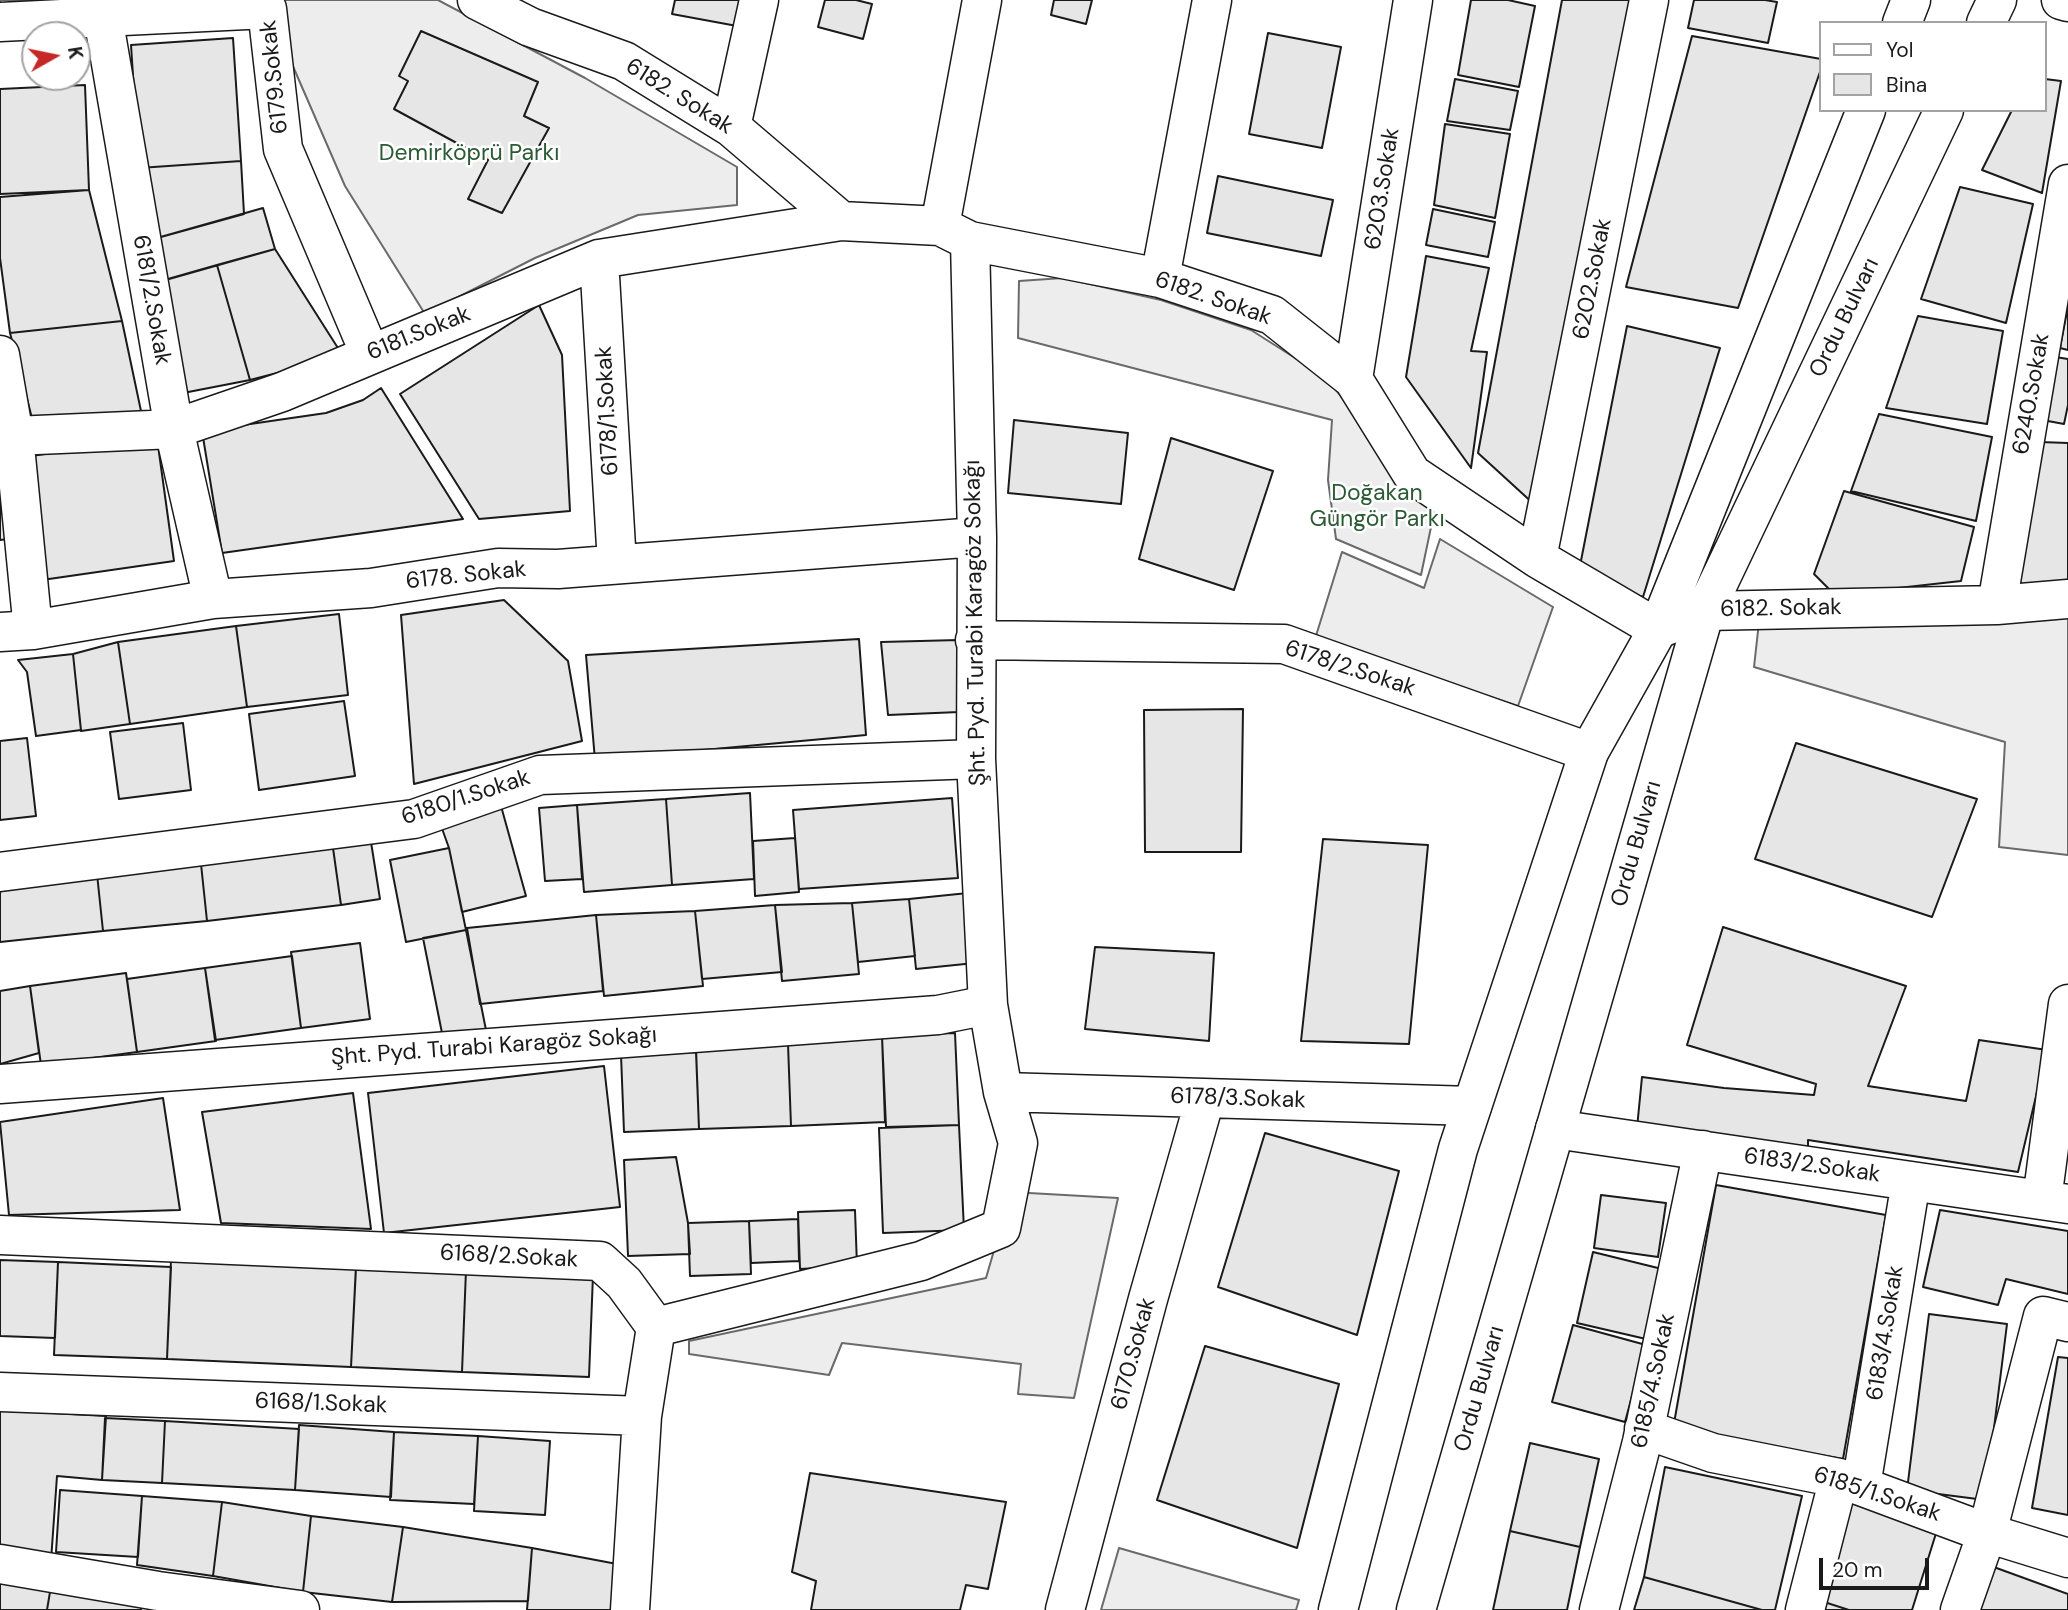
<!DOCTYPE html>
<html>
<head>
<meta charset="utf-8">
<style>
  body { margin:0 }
  #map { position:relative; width:2068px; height:1610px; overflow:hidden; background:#fff; font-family:"DM Sans",sans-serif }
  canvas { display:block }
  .legend { position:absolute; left:1819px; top:21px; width:228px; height:91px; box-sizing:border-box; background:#fff; border:2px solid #a3a3a3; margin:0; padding:9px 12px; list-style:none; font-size:21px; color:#1a1a1a }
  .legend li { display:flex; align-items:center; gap:14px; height:35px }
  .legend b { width:35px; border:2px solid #a3a3a3 }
  .north { position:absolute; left:21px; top:21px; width:70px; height:70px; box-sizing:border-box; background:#fff; border:2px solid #a3a3a3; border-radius:50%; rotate:81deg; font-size:19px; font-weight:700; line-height:28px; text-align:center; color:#1a1a1a }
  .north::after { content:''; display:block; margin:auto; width:24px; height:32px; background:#c62828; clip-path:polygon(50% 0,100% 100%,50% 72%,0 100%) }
  .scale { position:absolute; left:1819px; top:1558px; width:110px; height:32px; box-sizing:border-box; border:4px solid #1a1a1a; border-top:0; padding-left:9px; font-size:21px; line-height:24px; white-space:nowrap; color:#1a1a1a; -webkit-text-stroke:5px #fff; paint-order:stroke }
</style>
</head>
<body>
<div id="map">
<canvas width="2068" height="1610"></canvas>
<ul class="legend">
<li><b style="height:9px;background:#fff"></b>Yol</li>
<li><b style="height:19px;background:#e6e6e6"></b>Bina</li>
</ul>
<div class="north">K</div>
<div class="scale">20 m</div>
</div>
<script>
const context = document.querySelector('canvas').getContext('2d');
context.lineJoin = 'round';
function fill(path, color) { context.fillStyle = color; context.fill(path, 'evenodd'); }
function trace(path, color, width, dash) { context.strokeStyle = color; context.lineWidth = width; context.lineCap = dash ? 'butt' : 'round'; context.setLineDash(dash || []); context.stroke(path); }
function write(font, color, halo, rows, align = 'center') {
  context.font = font + ' "DM Sans",sans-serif'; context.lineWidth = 5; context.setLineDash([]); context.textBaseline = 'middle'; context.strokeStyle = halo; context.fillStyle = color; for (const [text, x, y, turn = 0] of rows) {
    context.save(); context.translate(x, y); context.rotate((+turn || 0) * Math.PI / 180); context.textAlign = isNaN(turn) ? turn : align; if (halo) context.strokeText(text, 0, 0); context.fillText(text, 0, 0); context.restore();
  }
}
const built = new Path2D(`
  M0 0H438L585 78 737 167V205L638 215 535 258 425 314 345 186 285 48 253 18 0 25Z
  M1063 278 1161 300 1251 330 1325 377 1435 508 1421 575 1336 539 1328 480 1332 420 1018 338 1019 281Z
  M1440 539 1553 607 1518 706 1315 639 1342 552 1424 588Z
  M2068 607V855L1999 847 2005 742 1754 667 1759 622Z
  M1011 1192 1118 1198 1074 1398 1018 1394 1021 1364 842 1343 829 1375 689 1354V1341L986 1278Z
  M1119 1548 1299 1600 1296 1610H1101Z`);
const building = new Path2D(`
  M675 0H742L737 26 672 14Z
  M825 0H856L872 4 863 39 818 27Z
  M1054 0H1092L1086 24 1051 15Z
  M1471 0H1508L1535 6 1519 87 1458 75Z
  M1562 0H1636L1536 506 1478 453Z
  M1694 0H1765L1777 2 1768 43 1688 28Z
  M421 31 538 82 524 116 549 128 502 213 468 199 488 160 394 109 408 81 399 76Z
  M1268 33 1341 47 1322 148 1249 134Z
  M1692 36 1821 59V69L1738 308 1626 287Z
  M233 38 241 161 139 168 131 45Z
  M1455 79 1518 91 1510 130 1447 121Z
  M2045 79 2061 81 2042 193 1982 170 2012 110H2045Z
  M85 85 89 190 0 194V89Z
  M1445 124 1510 134 1495 218 1434 205Z
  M241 161 244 214 150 240 139 168Z
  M1218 176 1333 200 1321 256 1207 233Z
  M1960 187 2033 204 2006 323 1921 299Z
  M89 190 122 321 10 333 0 258V197Z
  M263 208 275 249 162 281 150 240Z
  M1433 209 1495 222 1488 257 1426 245Z
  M275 249 343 356 250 380 217 265Z
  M1426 256 1489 268 1471 351 1487 352 1471 468 1406 377Z
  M217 265 250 380 178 394 161 281Z
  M539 305 562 355 570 511 479 519 400 394Z
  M2068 306V350L2060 348Z
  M1918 316 2003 331 1987 424 1886 408Z
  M122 321 141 411 34 426 10 333Z
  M1627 326 1720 348 1643 597 1578 576Z
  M2049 356 2068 359V405L2064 424 2037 419Z
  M381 388 463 519 222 553 202 431 326 413 363 400Z
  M1879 414 1992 437 1976 521 1851 491Z
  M1014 420 1128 433 1121 504 1008 493Z
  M157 438 174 561 42 580 24 457Z
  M1171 438 1273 471 1234 590 1139 559Z
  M2040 442 2068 443V591L2008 593Z
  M1844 491 1974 527 1961 581 1835 595 1814 574Z
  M0 505H3L8 539 0 540Z
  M504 600 568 661 582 741 414 784 401 615Z
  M339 614 348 695 247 707 236 626Z
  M236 626 247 707 130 724 118 642Z
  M859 639 866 735 595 760 586 655Z
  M959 640V712L888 715 881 642Z
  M118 642 130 724 81 731 73 654Z
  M73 654 81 730 36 736 27 672 18 660Z
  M344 701 355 776 259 790 249 714Z
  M1243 709 1241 852H1145L1144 710Z
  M183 723 191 790 119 799 110 732Z
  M27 738 36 816 0 820V741Z
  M1796 743 1977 799 1932 917 1755 859Z
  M750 793 754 879 672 885 666 799Z
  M952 798 958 878 799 889 793 810Z
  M666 799 672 885 584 892 577 805Z
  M577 805 582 879 545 881 539 808Z
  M501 806 526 896 462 912 449 848 440 823Z
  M795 838 799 892 755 896 753 841Z
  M1323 839 1428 845 1409 1044 1301 1041Z
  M371 842 380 899 341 905 333 848Z
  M333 848 341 905 207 921 201 864Z
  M449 848 466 930 406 942 390 860Z
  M201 864 207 921 103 931 97 874Z
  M97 874 103 931 0 942V884Z
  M968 893 975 963 916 969 909 899Z
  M909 899 915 956 858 962 852 903Z
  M852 903 859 974 782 981 775 905Z
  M775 905 782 972 702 979 695 911Z
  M695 911 703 986 604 996 596 915Z
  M596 915 603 991 480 1004 467 928Z
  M1723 927 1906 986 1868 1086 1966 1101 1979 1040 2047 1050 2018 1172 1808 1140V1148L1637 1128 1642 1077 1724 1088 1814 1095 1816 1084 1687 1045Z
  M466 930 486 1030 443 1038 423 938Z
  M360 943 370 1019 301 1028 291 952Z
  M1095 947 1214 953 1209 1041 1085 1029Z
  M292 956 301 1028 215 1040 205 968Z
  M205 968 216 1041 137 1052 127 979Z
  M126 973 137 1052 41 1065 30 986Z
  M30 986 39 1053 0 1064V991Z
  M955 1033 959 1125 886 1127 882 1036Z
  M882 1036 885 1122 791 1126 788 1044Z
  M788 1044 791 1126 699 1129 696 1048Z
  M696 1052 699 1129 624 1132 621 1055Z
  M604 1066 620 1207 384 1233 368 1093Z
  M353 1093 371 1229 221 1223 202 1112Z
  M163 1098 180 1210 9 1215 0 1122Z
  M959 1125 964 1230 883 1233 879 1128Z
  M1265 1133 1399 1171 1357 1335 1218 1287Z
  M676 1157 688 1223 690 1254 628 1256 624 1160Z
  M1716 1185 1886 1215 1843 1459 1673 1429Z
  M1601 1195 1666 1203 1658 1257 1594 1248Z
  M855 1210 857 1266 800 1269 798 1212Z
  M1940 1210 2068 1231V1294L2006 1279 1998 1305 1923 1287Z
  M798 1219 799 1261 751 1263 749 1221Z
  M749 1221 751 1274 690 1276 688 1223Z
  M1593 1252 1662 1269 1646 1339 1577 1323Z
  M0 1260 58 1262 55 1338 0 1336Z
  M171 1260 356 1268 351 1367 167 1359Z
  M58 1262 171 1267 167 1359 54 1355Z
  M356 1265 466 1270 462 1372 351 1367Z
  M466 1270 593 1275 589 1377 462 1372Z
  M1929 1314 2007 1324 1985 1500 1907 1490Z
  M1573 1325 1646 1345 1625 1422 1552 1402Z
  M1205 1346 1339 1384 1297 1548 1157 1500Z
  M2058 1357 2068 1358V1515L2032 1508Z
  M0 1410 106 1416 102 1480 57 1476 51 1561 0 1551Z
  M105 1418 165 1421 162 1483 102 1480Z
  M165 1421 299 1429 295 1490 162 1483Z
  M299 1425 394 1432 391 1497 295 1490Z
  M394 1432 478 1436 474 1504 390 1500Z
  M478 1436 550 1441 545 1515 474 1511Z
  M1530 1443 1599 1459 1580 1547 1510 1531Z
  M1665 1467 1802 1496 1775 1610H1762L1644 1577Z
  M810 1473 1006 1502 988 1589 966 1585 960 1610H811L816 1581 792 1572Z
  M60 1490 142 1496 138 1557 56 1552Z
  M142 1496 222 1502 213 1576 137 1565Z
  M222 1502 311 1516 303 1592 213 1576Z
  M1848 1502 1938 1527 1912 1610H1849L1821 1601Z
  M311 1516 403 1527 392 1602 303 1592Z
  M403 1527 532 1548 528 1601 392 1602Z
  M1510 1531 1580 1547 1567 1610H1493Z
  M532 1548 617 1564 613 1610H527Z
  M1991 1566 2068 1594V1610H1975Z
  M1644 1577 1762 1610H1634Z
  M0 1578 51 1586 47 1610H0Z
  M51 1586 143 1597 141 1610H47Z
  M1821 1601 1849 1610H1818Z`);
const minor = new Path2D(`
  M104 0 103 17 174 429 213 599
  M477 0 530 27 624 61 731 127 841 221
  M2061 0 2068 2
  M0 22 267 9 283 149 370 354
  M731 127 759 0
  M940 226 982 0
  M599 259 617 564
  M1160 278 1212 0
  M0 355 14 436 33 630
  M1353 379 1413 0
  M0 426 14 436 174 429 282 392 599 259 841 221 940 226 970 241 1160 278 1272 315 1353 379 1412 474 1537 558 1658 629 1705 611 1997 605 2068 599
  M1537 558 1649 0
  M1997 605 2068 184
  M0 632 33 630 213 599 371 588 498 568 558 569 977 537
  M975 640 1284 644 1589 752
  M0 872 414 819 540 775 976 759
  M0 1084 938 1015 988 1005
  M1003 1092 1472 1106
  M1555 1129 2068 1204
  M2042 1200 2068 1004
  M0 1235 600 1261 624 1283 656 1327
  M656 1327 921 1261 1001 1228 1018 1143 1003 1092 988 1005 976 759 977 537 970 241
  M0 1392 642 1416
  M1644 1429 1713 1453 1839 1478 1987 1533 2068 1558
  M1861 1486 1911 1181
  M0 1564 158 1591 300 1610
  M630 1610 642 1416 656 1327
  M1065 1610 1148 1299 1205 1099
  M1599 1610 1642 1442 1703 1150
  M1805 1610 1839 1478
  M1960 1610 1987 1533 2043 1316 2068 1322`);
const major = new Path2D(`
  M1902 23 1911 0
  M1986 23 1997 0
  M1338 1610 1458 1149 1589 752 1658 629 1866 110
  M1416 1610 1705 611 1944 110`);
const streetNames = [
  ["6179.Sokak",275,77,-96],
  ["6182. Sokak",679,97,32],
  ["6203.Sokak",1383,189,-81],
  ["6202.Sokak",1593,279,-79],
  ["6182. Sokak",1213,299,19],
  ["6181/2.Sokak",151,300,80],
  ["Ordu Bulvarı",1845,318,-64],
  ["6181.Sokak",419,334,-22],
  ["6240.Sokak",2032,394,-80],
  ["6178/1.Sokak",608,411,-93],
  ["6178. Sokak",466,576,-6],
  ["6182. Sokak",1781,609,-1],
  ["Şht. Pyd. Turabi Karagöz Sokağı",976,623,-91],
  ["6178/2.Sokak",1350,669,18],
  ["6180/1.Sokak",466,798,-18],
  ["Ordu Bulvarı",1637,844,-74],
  ["Şht. Pyd. Turabi Karagöz Sokağı",494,1047,-4],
  ["6178/3.Sokak",1238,1099,2],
  ["6183/2.Sokak",1812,1166,8],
  ["6168/2.Sokak",509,1257,3],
  ["6183/4.Sokak",1886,1333,-81],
  ["6170.Sokak",1134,1354,-75],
  ["6185/4.Sokak",1654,1381,-78],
  ["Ordu Bulvarı",1480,1389,-74],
  ["6168/1.Sokak",321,1404,2],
  ["6185/1.Sokak",1877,1495,18]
];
const parkNames = [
  ["Demirköprü Parkı",469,154],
  ["Doğakan",1377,494],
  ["Güngör Parkı",1377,520]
];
fill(built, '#ededed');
trace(built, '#6a6a6a', 2);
fill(building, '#e6e6e6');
trace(building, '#1a1a1a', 2);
trace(minor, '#1a1a1a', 41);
trace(major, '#1a1a1a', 41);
trace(minor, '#fff', 38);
trace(major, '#fff', 38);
write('23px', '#1a1a1a', '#fff', streetNames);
write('23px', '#2b5a34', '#fff', parkNames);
</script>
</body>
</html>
